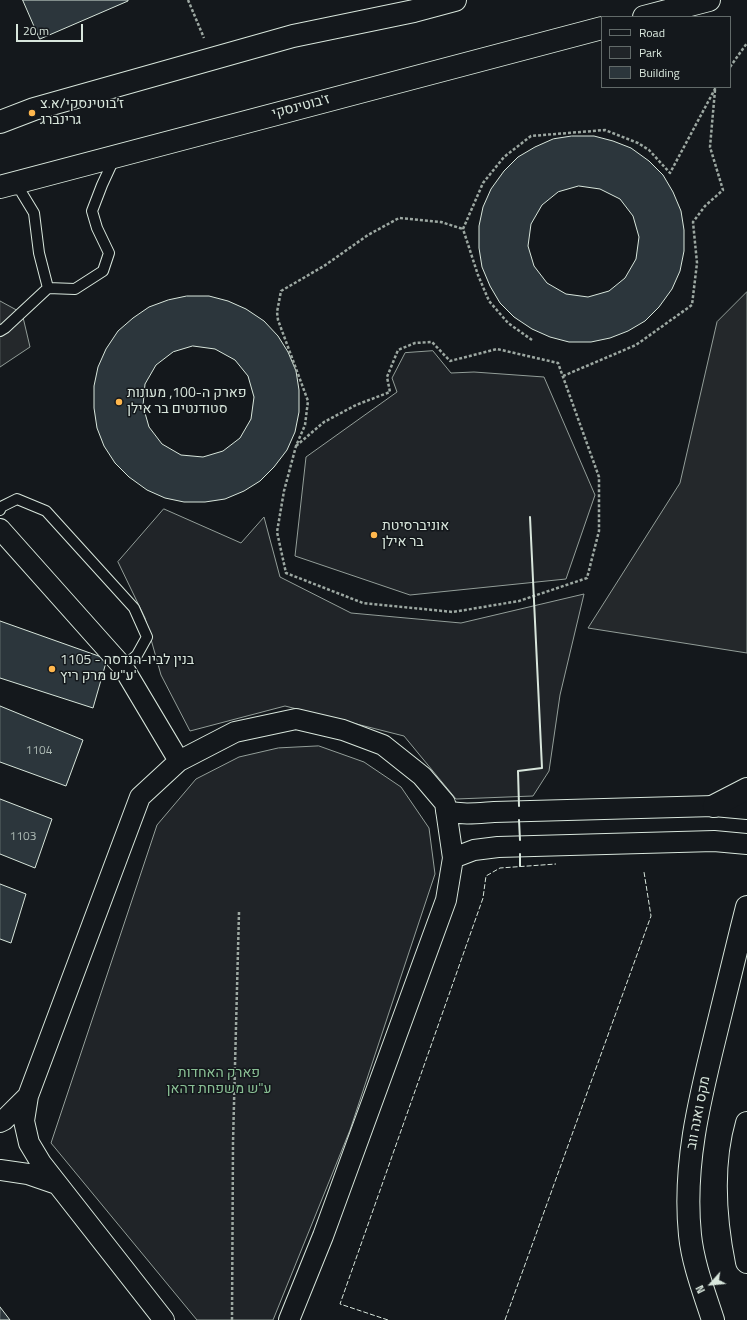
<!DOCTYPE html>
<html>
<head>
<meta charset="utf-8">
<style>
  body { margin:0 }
  #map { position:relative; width:747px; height:1320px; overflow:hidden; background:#14181c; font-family:"Titillium Web",sans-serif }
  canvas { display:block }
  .legend { position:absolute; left:601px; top:16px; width:130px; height:72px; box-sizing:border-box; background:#14181c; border:1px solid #626a69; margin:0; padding:5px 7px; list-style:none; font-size:12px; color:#d8e6dc }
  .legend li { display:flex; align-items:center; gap:8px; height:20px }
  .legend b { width:20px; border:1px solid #626a69 }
  .north { position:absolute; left:691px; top:1264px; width:40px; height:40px; -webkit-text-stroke:3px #14181c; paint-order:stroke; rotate:243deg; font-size:11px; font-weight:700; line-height:16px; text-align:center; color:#d8e6dc }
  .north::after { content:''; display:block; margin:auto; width:14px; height:18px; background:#d8e6dc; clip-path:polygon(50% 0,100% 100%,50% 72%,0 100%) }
  .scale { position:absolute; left:16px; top:24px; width:67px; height:18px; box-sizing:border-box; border:2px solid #d8e6dc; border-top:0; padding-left:5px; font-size:12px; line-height:14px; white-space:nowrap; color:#d8e6dc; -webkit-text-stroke:3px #14181c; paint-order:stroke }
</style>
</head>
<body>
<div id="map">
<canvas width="747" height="1320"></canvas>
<ul class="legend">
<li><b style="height:5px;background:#14181c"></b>Road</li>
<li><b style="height:11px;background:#202428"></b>Park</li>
<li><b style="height:11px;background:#2c363c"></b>Building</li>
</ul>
<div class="north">N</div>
<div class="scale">20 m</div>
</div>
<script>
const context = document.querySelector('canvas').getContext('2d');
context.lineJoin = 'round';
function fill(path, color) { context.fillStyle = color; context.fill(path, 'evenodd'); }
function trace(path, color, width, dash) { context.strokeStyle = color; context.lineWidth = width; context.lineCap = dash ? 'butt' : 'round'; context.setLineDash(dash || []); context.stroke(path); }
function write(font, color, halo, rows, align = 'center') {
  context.font = font + ' "Titillium Web",Heebo,sans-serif'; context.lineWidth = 3; context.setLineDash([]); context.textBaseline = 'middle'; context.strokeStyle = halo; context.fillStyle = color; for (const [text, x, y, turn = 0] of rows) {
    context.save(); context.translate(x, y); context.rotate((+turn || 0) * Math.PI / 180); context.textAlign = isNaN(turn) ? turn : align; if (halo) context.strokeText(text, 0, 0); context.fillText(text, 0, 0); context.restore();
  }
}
const green = new Path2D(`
  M433 351 451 373 474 372 544 377 595 495 566 579 410 595 295 556 306 457 397 392 392 378 405 353Z
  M164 509 241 543 264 517 280 577 351 613 461 623 584 594 560 695 549 771 533 796 456 799 404 736 285 706 190 731 161 675 145 618 118 562Z
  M319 746 364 762 401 787 429 828 435 874 350 1130 273 1320H197L51 1143 157 825 196 779 239 757 278 748Z`);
const parking = new Path2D(`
  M747 292V653L588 628 680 483 717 322Z
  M0 301 22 313 30 347 0 367Z`);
const building = new Path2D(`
  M23 0H128V1L40 39Z
  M572 136H594L613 141 631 148 649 161 663 175 673 192 681 211 684 230V251L680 271 672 289 659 307 645 321 628 331 610 338 591 342H569L550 337 532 329 514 317 500 303 490 286 482 267 479 248V226L483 207 491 189 504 171 518 157 535 147 553 139ZM579 186 600 189 620 199 633 216 639 237 636 259 625 278 609 291 588 297 566 294 547 283 534 266 528 246 531 224 542 205 558 192Z
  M187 296H209L228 301 246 309 264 321 278 336 288 352 296 371 299 390V412L295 432 287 450 274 467 260 481 244 491 225 499 205 502H184L165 498 147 490 129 477 115 463 104 446 97 428 94 408V386L98 367 106 349 118 331 133 318 149 307 168 300ZM193 346 215 349 235 360 248 376 254 397 251 419 240 438 223 451 203 457 181 455 162 444 149 427 143 406 145 384 156 365 173 352Z
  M0 621 107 659 93 708 0 678Z
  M0 706 83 740 66 786 0 762Z
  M0 799 52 819 35 868 0 854Z
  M0 884 26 894 11 943 0 939Z
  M0 1307 10 1320H0Z`);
const path = new Path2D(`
  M188 0 204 38
  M730 67 747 43
  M532 340 508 323 489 301 478 275 463 229 483 183 504 157 531 136 605 130 638 143 649 150 670 173 716 87
  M563 376 636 345 692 305 697 263 693 222 705 206 723 190 710 147 715 90
  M296 446 324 422 356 405 390 392 387 377 398 350 415 343 432 342 450 361 497 349 558 363 599 477V531L587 578 519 601 453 612 363 603 286 573 277 532 284 491 296 446 305 425 308 401 278 320 277 312 281 291 324 266 368 235 399 218 441 222 463 229
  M232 1320 233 1142 239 912`);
const service = new Path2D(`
  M10 188 20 190 34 213 39 253 48 288
  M0 331 5 328 48 288 75 289 103 271 109 253 97 228 92 211 102 185 114 159
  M0 510 1 507 17 499 46 511 134 608 147 637 137 655 123 667`);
const minor = new Path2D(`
  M0 529 123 667 179 761
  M446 811C463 815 478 813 494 812L714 806 747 809
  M453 858 474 850 498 847 714 841 747 844
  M0 1122 4 1120 28 1096
  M0 1170 28 1174 57 1184
  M164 1320 41 1163 29 1143 24 1121 28 1096 140 797 179 761 235 732 296 719 343 730 383 745 422 776 445 803 453 858 446 900 323 1236 289 1320`);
const tertiary = new Path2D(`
  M644 17 709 0
  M0 122 34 109 293 36 414 11 455 0
  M0 187 602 28
  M714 806 747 789
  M747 1123C734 1168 738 1217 747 1262
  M713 1320C704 1292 693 1264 690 1235 683 1167 699 1102 715 1037 726 993 736 950 747 907`);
const fence = new Path2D(`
  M388 1320 340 1304 483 898 486 876 500 868 556 864
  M505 1320 651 916 644 872`);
const wall = new Path2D(`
  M519 806 518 771 542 768 530 517
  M519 820 520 840
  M520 854V866`);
const markers = [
  [32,113,4,"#ffb74d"],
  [119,402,4,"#ffb74d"],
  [374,535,4,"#ffb74d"],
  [52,669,4,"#ffb74d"]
];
const numberNames = [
  ["1104",39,751],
  ["1103",23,837]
];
const poiNames = [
  ["ז׳בוטינסקי/א.צ",40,105],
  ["גרינברג",40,121],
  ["פארק ה-100, מעונות",127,394],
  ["סטודנטים בר אילן",127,410],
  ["אוניברסיטת",382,527],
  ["בר אילן",382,543],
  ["1105 - בנין לביו-הנדסה",60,661],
  ["ע\"ש מרק ריץ'",60,677]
];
const streetNames = [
  ["ז'בוטינסקי",301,107,-15],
  ["מקס ואנה ווב",699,1113,-79]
];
const parkNames = [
  ["פארק האחדות",219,1074],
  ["ע\"ש משפחת דהאן",219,1090]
];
fill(green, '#202428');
trace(green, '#939e99', 1);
fill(parking, '#24282b');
trace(parking, '#939e99', 1);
fill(building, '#2c363c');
trace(building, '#d8e6dc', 1);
trace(service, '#d8e6dc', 12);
trace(minor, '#d8e6dc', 22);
trace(tertiary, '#d8e6dc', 24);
trace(path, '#9da8a2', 2.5, [3, 2]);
trace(service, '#14181c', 10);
trace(minor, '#14181c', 20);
trace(tertiary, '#14181c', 22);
trace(fence, '#d8e6dc', 1, [5, 2]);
trace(wall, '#d8e6dc', 2);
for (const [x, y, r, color] of markers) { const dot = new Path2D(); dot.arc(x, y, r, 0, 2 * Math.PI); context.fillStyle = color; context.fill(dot); trace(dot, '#14181c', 1.5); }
write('12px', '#adbab4', null, numberNames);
write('14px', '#d8e6dc', '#14181c', poiNames, 'left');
write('14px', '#d8e6dc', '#14181c', streetNames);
write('14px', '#8ac095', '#14181c', parkNames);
</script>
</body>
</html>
